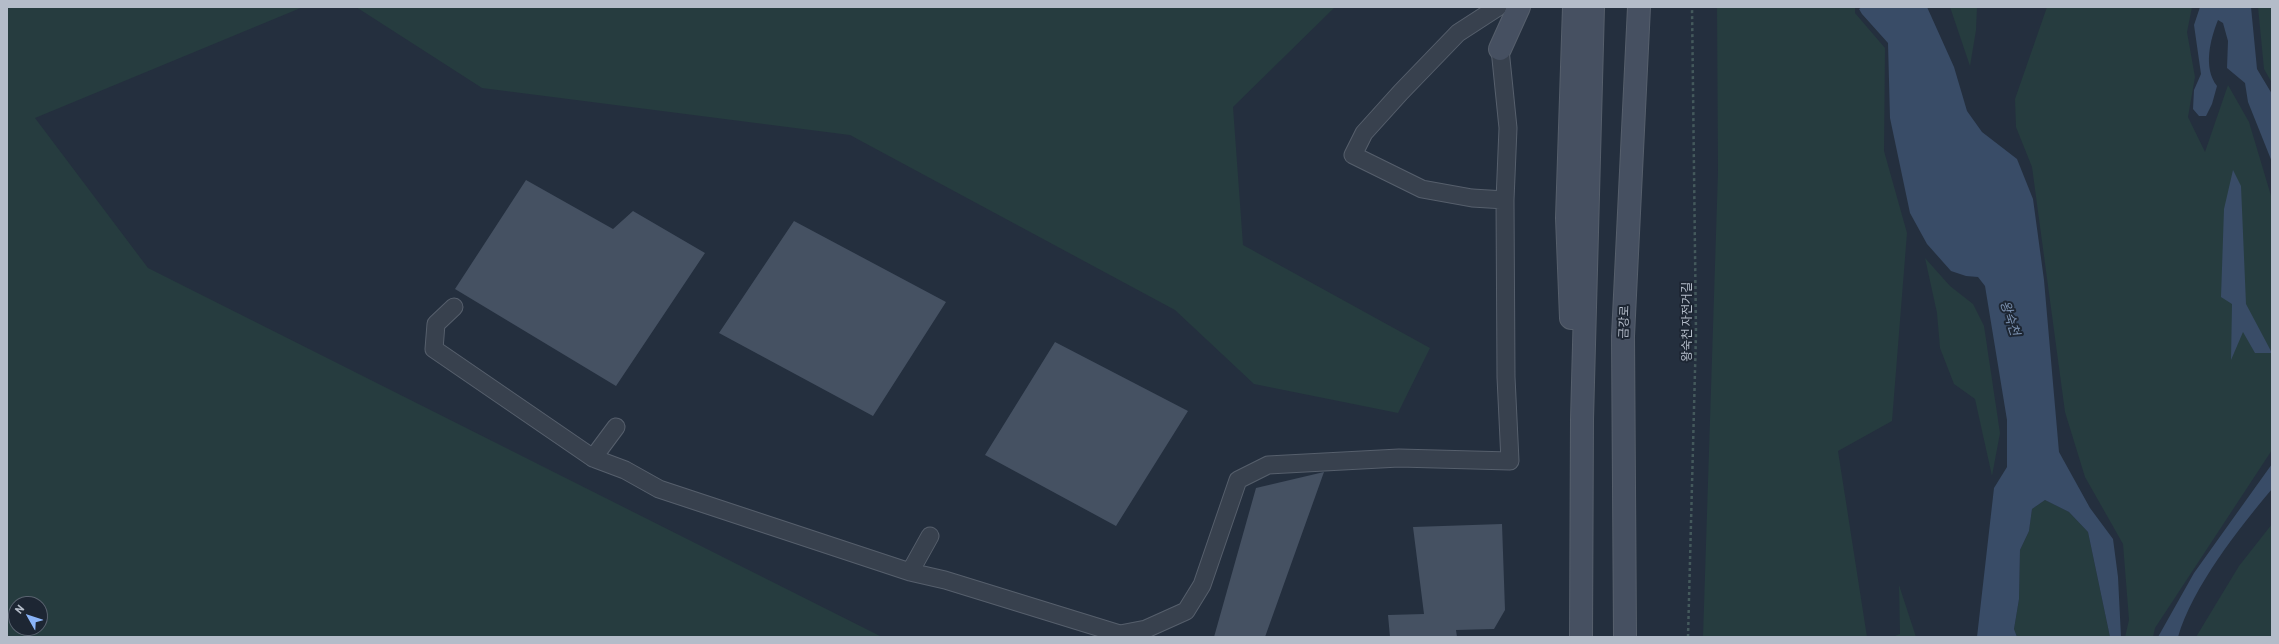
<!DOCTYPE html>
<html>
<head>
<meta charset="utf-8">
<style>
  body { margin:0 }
  #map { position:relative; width:2279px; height:644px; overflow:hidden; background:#242f3e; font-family:Barlow,sans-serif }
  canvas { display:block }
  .frame { position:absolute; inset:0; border:8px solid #b4bcc9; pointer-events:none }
  .north { position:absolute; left:8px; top:596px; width:40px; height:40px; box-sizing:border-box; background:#1d2633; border:1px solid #59626f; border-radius:50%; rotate:309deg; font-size:11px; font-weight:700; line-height:16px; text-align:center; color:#b4bcc9 }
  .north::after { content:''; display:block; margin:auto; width:14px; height:18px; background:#8ab4f8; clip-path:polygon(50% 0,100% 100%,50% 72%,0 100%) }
</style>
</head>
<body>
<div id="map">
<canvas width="2279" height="644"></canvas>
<div class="frame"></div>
<div class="north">N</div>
</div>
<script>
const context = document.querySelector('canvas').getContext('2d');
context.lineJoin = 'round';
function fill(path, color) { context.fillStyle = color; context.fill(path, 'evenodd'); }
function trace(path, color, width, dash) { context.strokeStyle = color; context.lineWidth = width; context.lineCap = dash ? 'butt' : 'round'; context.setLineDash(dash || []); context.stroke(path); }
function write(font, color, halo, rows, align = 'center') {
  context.font = font + ' Barlow,"Noto Sans KR",sans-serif'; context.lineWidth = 4; context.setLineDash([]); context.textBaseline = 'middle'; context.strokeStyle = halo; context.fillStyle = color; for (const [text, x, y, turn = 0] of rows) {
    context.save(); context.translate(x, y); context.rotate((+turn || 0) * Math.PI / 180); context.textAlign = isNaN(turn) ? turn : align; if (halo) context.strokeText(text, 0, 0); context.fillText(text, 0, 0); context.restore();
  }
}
const green = new Path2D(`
  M7 7H303L35 118 148 268 882 637H7ZM16 604H40V628H16Z
  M356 7H1335L1233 107 1243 245 1430 348 1398 413 1254 384 1175 310 850 135 482 88Z
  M1717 7H1855V13L1885 48 1884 151 1907 233 1892 421 1838 451 1867 637H1703L1718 172Z
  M1950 7H1977L1976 30 1970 66Z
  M2047 7H2192L2187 32 2195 77 2188 117 2205 152 2228 85 2249 122 2272 199V450L2155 628 2153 637H2125L2129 620 2123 544 2085 477 2065 412 2032 167 2016 127 2015 99Z
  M2258 7H2272V83L2264 69Z
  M1925 258 1950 286 1973 304 1984 326 2000 433 1992 476 1975 399 1954 384 1940 348 1937 313Z
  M2045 500 2069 512 2088 532 2110 637H2017L2014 629 2019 599 2020 550 2029 531 2032 509Z
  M2272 524V637H2196L2239 566Z
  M1899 585 1916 637H1892L1900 634Z`);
const water = new Path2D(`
  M1862 7H1927L1954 67 1967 111 1982 132 2017 159 2033 199 2044 280 2059 452 2090 508 2113 539 2118 577 2121 637H2110L2088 532 2069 512 2045 500 2032 509 2029 531 2020 550 2019 599 2014 629 2017 637H1977L1994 488 2007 467V420L1985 286 1978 277 1966 276 1951 271 1927 244 1910 213 1890 118 1888 43 1862 14 1859 9Z
  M2200 7H2251L2257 69 2272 94V162L2248 102 2245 83 2227 68 2228 41 2223 23 2218 20C2210 40 2203 68 2217 86L2212 104 2206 116H2199L2193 109 2194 90 2201 74 2194 25Z
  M2233 170 2241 186 2246 304 2272 353H2255L2243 332 2231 360 2232 304 2221 297 2224 209Z
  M2272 464V489C2239 528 2192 588 2178 637H2158L2194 573Z`);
const building = new Path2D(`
  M526 180 613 229 633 211 705 253 616 386 455 289Z
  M794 221 946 302 873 416 719 333Z
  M1055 342 1188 411 1116 526 985 455Z
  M1324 472 1265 637H1214L1256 488Z
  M1502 524 1505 610 1494 629 1456 630 1457 637H1390L1388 615 1424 614 1413 527Z`);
const path = new Path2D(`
  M1688 637 1696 333 1692 7`);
const lane = new Path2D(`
  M1498 7 1458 33 1401 92 1364 133 1353 155 1422 189 1472 198 1505 200 1508 128 1500 49
  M454 307 436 324 434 349 593 458 625 470 659 489 910 572 945 580 1120 634 1146 629 1186 611 1202 585 1238 480 1268 465 1399 458 1510 461 1506 377 1505 200
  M593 458 616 427
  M910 572 930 536`);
const secondary = new Path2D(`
  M1500 49 1519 7
  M1571 318 1567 218 1574 7
  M1581 637 1582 420 1593 7
  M1625 637 1623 336 1639 7`);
const streetNames = [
  ["금강로",1624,322,-88],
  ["왕숙천 자전거길",1687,322,-90]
];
const waterNames = [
  ["왕숙천",2010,318,72]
];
fill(green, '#263c3f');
fill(water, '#394c67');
fill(building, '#455162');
trace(lane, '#565f6c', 19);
trace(secondary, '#565f6c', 24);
trace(path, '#44595c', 2.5, [3, 3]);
trace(lane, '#38414e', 17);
trace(secondary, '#465061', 22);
write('12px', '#b4bcc9', '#1d2633', streetNames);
write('italic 13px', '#7c92b1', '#1d2633', waterNames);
</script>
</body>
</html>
